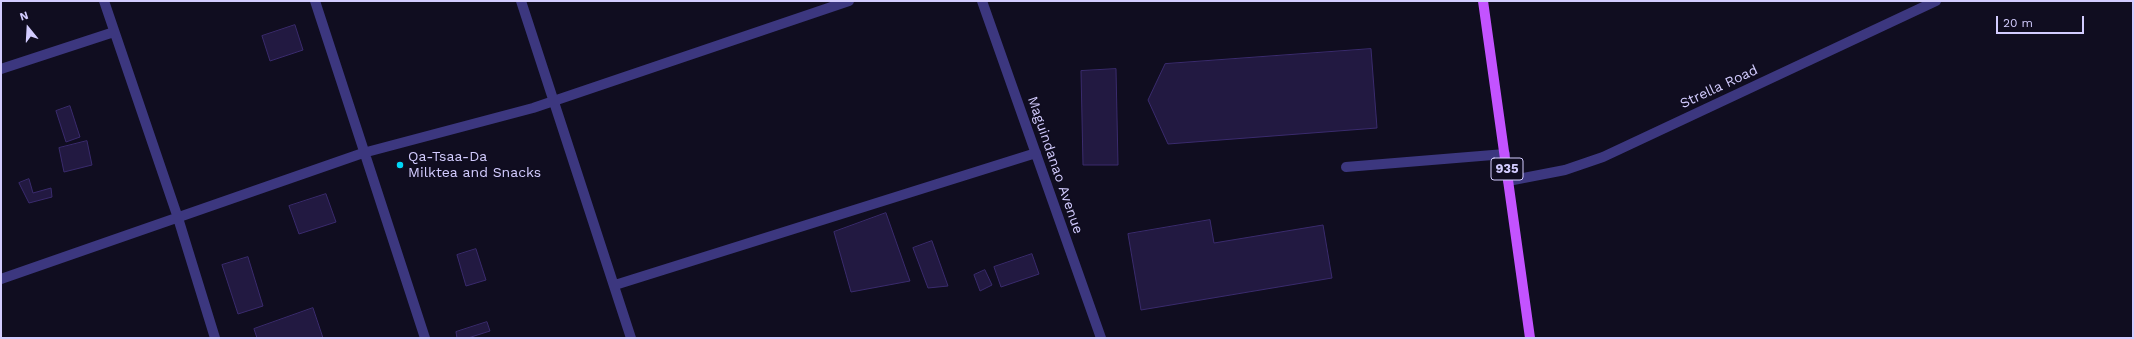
<!DOCTYPE html>
<html>
<head>
<meta charset="utf-8">
<style>
  body { margin:0 }
  #map { position:relative; width:2134px; height:339px; overflow:hidden; background:#100d20; font-family:"Work Sans",sans-serif }
  canvas { display:block }
  .frame { position:absolute; inset:0; border:2px solid #d3ccff; pointer-events:none }
  .north { position:absolute; left:8px; top:8px; width:40px; height:40px; -webkit-text-stroke:3px #100d20; paint-order:stroke; rotate:342deg; font-size:11px; font-weight:700; line-height:16px; text-align:center; color:#d3ccff }
  .north::after { content:''; display:block; margin:auto; width:14px; height:18px; background:#d3ccff; clip-path:polygon(50% 0,100% 100%,50% 72%,0 100%) }
  .scale { position:absolute; left:1996px; top:16px; width:88px; height:18px; box-sizing:border-box; border:2px solid #d3ccff; border-top:0; padding-left:5px; font-size:12px; line-height:14px; white-space:nowrap; color:#d3ccff; -webkit-text-stroke:3px #100d20; paint-order:stroke }
</style>
</head>
<body>
<div id="map">
<canvas width="2134" height="339"></canvas>
<div class="frame"></div>
<div class="north">N</div>
<div class="scale">20 m</div>
</div>
<script>
const context = document.querySelector('canvas').getContext('2d');
context.lineJoin = 'round';
function fill(path, color) { context.fillStyle = color; context.fill(path, 'evenodd'); }
function trace(path, color, width, dash) { context.strokeStyle = color; context.lineWidth = width; context.lineCap = dash ? 'butt' : 'round'; context.setLineDash(dash || []); context.stroke(path); }
function write(font, color, halo, rows, align = 'center') {
  context.font = font + ' "Work Sans",sans-serif'; context.lineWidth = 3; context.setLineDash([]); context.textBaseline = 'middle'; context.strokeStyle = halo; context.fillStyle = color; for (const [text, x, y, turn = 0] of rows) {
    context.save(); context.translate(x, y); context.rotate((+turn || 0) * Math.PI / 180); context.textAlign = isNaN(turn) ? turn : align; if (halo) context.strokeText(text, 0, 0); context.fillText(text, 0, 0); context.restore();
  }
}
const building = new Path2D(`
  M295 25 303 50 270 61 262 36Z
  M1371 49 1377 128 1168 144 1148 100 1165 64Z
  M1116 69 1118 165H1083L1081 71Z
  M70 106 80 137 66 142 56 111Z
  M87 141 92 165 64 172 59 148Z
  M29 179 33 193 51 188 52 197 29 203 19 183Z
  M326 194 336 222 299 234 289 206Z
  M886 213 910 281 851 292 834 232Z
  M1210 220 1214 243 1323 225 1332 278 1141 310 1128 234Z
  M932 241 948 286 928 288 913 248Z
  M476 249 486 280 466 286 457 255Z
  M1032 254 1039 274 1001 287 994 267Z
  M248 257 263 306 238 314 222 265Z
  M985 270 992 285 980 291 974 275Z
  M313 308 323 338H257L254 329Z
  M487 322 490 331 468 338H457L456 332Z`);
const lane = new Path2D(`
  M1346 167 1505 154`);
const street = new Path2D(`
  M104 1 178 218 215 338
  M315 1 425 338
  M521 1 631 338
  M982 1 1101 338
  M1 69 114 32
  M1508 181 1565 170 1603 157 1936 1
  M1 279 363 153 533 108 849 1
  M615 285 1036 153`);
const primary = new Path2D(`
  M1483 1 1530 338`);
const markers = [
  [400,165,4,"#00d7f7"]
];
const shields = [
  [1507,169,32]
];
const shieldNames = [
  ["935",1507,169]
];
const streetNames = [
  ["Strella Road",1719,87,-25],
  ["Maguindanao Avenue",1055,165,71]
];
const poiNames = [
  ["Qa-Tsaa-Da",408,157],
  ["Milktea and Snacks",408,173]
];
fill(building, '#221941');
trace(building, '#3a2b6d', 1);
trace(lane, '#3c377f', 10);
trace(street, '#3c377f', 10);
trace(primary, '#c353ff', 10);
for (const [x, y, r, color] of markers) { const dot = new Path2D(); dot.arc(x, y, r, 0, 2 * Math.PI); context.fillStyle = color; context.fill(dot); trace(dot, '#100d20', 1.5); }
for (const [x, y, w] of shields) { const box = new Path2D(); box.roundRect(x - w / 2, y - 11, w, 22, 3); context.fillStyle = '#100d20'; context.fill(box); trace(box, '#d3ccff', 1); }
write('bold 13px', '#d3ccff', null, shieldNames);
write('14px', '#d3ccff', '#100d20', streetNames);
write('14px', '#d3ccff', '#100d20', poiNames, 'left');
</script>
</body>
</html>
